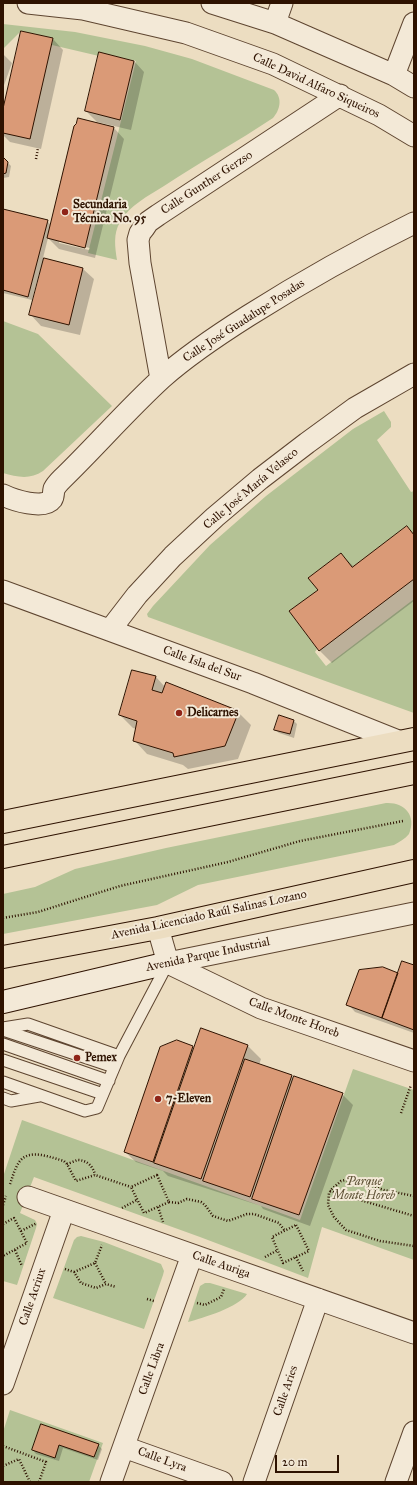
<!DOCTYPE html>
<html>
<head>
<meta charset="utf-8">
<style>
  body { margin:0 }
  #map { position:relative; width:417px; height:1485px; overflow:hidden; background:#ecddc1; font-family:"IM FELL Great Primer",serif }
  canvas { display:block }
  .frame { position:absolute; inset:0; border:4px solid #2e1200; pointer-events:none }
  .scale { position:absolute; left:275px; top:1455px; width:64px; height:18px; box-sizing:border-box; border:2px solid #2e1200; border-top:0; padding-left:5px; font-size:12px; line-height:14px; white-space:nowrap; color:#2e1200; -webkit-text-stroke:3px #f3e9d7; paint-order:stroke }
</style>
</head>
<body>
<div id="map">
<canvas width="417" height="1485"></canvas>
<div class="frame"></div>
<div class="scale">20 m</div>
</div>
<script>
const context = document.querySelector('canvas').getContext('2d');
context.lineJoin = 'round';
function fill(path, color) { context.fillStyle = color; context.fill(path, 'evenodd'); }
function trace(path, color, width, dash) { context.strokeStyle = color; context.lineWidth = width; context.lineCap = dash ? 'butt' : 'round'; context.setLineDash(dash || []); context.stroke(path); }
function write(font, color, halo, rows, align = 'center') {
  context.font = font + ' "IM FELL Great Primer",serif'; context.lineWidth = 4; context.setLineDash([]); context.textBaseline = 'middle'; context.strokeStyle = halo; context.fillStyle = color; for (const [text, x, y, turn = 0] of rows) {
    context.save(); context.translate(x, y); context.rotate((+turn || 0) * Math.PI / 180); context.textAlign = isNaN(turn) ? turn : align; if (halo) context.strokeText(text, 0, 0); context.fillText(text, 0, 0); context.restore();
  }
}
const green = new Path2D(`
  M3 24 75 32 145 46 192 59 274 90C283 98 280 110 273 118 237 142 200 162 164 186 148 196 130 205 120 222 113 234 115 247 117 260L88 253 136 61 99 53V56L52 45 53 38 21 31 3 49Z
  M3 321 38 334 112 406 43 471C30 480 17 477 3 473Z
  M384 411 391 422V427L377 440 411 492 414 491V535L407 526 352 567 341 553 309 577 318 590 289 611 317 649 315 652 326 666 414 599V713L148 617 147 614 153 606 210 545 266 496 353 429Z
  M386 803C404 802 417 815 409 834 405 839 399 842 394 845L198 885 157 905 3 934V894L35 887 75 869 166 848Z
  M353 1069 414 1090V1260L322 1227 308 1278 200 1237 34 1177 20 1213 35 1220 37 1224 36 1228 17 1285 3 1281V1177L22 1120 300 1220Z
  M81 1236 104 1242 161 1264 164 1271 163 1275 144 1329 53 1298 74 1240 77 1237Z
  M210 1283 247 1294C239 1307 203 1318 188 1322L200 1286 205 1283Z
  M10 1410 103 1443 89 1482H3V1432Z`);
const shadow = new Path2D(`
  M22 32 53 39 63 50 41 149 10 142 3 135V114Z
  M3 54 12 63 3 88Z
  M134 61 144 72 131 130 97 122 86 111Z
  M114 128 124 139 95 258 59 249 48 238 43 258 83 269 94 279 80 335 41 326 31 315 41 274H39L32 300 3 293V210L47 221 51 225ZM59 241 90 248 89 250 59 243Z
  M3 158 11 166 9 177 3 178Z
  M407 527 414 534V601L332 663 319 650V590L341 554 354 567Z
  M133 671 156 677 165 687 238 712 251 725 238 759 188 769 183 765 147 754 134 740 136 729 133 728 120 715Z
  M294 721 297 724 294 738 279 733 275 730Z
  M414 966V1033L355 1012 348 1004Z
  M202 1029 248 1046 261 1059 259 1065 292 1076 294 1079 342 1094 353 1105 310 1226 263 1209 261 1206 168 1176 163 1171 136 1162 125 1152 192 1047 195 1049Z
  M41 1425 98 1445 102 1449 98 1460 63 1448 59 1461 36 1454 33 1450Z`);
const building = new Path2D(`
  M21 31 53 38 30 139 3 133V109Z
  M99 52 134 61 120 120 85 111Z
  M78 118 114 127 85 248 47 238 74 126 76 124Z
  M3 157 8 162 6 173 3 174Z
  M3 209 48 220 28 297 3 290Z
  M44 258 83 268 69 325 29 315Z
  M407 526 414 535V579L319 651 289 611 318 590 308 578 341 553 352 567Z
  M132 670 156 676 152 690 162 693 166 682 239 711 225 746 174 757 173 753 133 741 137 721 119 715Z
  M279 715 294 720 290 734 274 730Z
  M402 961 414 965V1030L382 1018Z
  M383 967 398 973 382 1018 346 1005 359 970Z
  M201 1028 248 1045 201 1179 154 1163Z
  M177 1040 193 1046 153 1162 124 1152 160 1047Z
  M245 1059 292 1075 250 1197 203 1181Z
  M294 1076 343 1093 299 1215 252 1199Z
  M41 1424 99 1444 94 1457 59 1445 55 1458 32 1450Z`);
const path = new Path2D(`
  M36 159 38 148
  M3 918 38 912 120 886 228 862 300 841 403 821
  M401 1113 411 1085
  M67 1164C70 1163 75 1161 77 1160 87 1160 93 1166 95 1175
  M157 1175 169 1202 144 1213 131 1187Z
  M10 1184C13 1176 15 1167 20 1161 30 1148 52 1158 64 1161L67 1164 76 1181 95 1175 131 1187
  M330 1191 414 1216
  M414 1196 384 1190 358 1181 345 1180 341 1181 332 1189 329 1193 328 1205 334 1217 346 1230 380 1241 414 1246
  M169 1202 178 1203 187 1199 201 1202 205 1205 213 1216 228 1221 247 1214H254L279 1223 285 1231
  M3 1205 6 1196
  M158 1207 163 1222
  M122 1208 137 1200
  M3 1224 14 1218 27 1243 3 1256
  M296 1225 309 1251 283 1263 272 1237Z
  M21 1231 37 1223
  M15 1250 22 1266
  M265 1257 278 1250
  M296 1257 303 1271
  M95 1263 106 1284
  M65 1269 74 1272 81 1283 96 1288 106 1284 116 1287
  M74 1272 95 1263 102 1245
  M147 1299 154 1301
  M197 1303 205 1305 221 1297 224 1289
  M3 1446 46 1462 39 1482
  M3 1466 19 1459 30 1482`);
const lane = new Path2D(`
  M3 1028 28 1024 119 1056
  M3 1030 114 1067
  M3 1044 109 1081
  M3 1060 103 1094
  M3 1082 85 1111 97 1108 119 1056 168 963
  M3 1098 11 1101 39 1096`);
const street = new Path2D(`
  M28 3 83 9 186 33 273 64 379 115 414 136
  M212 3 275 23 394 75 414 87
  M275 23 282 3
  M394 75 414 23
  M161 379 140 263 138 240 140 233 144 228 148 222 158 215 340 95
  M3 495C13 500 44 510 52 499 54 496 53 493 54 489 56 485 59 482 62 479 96 446 127 410 162 378 188 355 218 335 248 316 302 282 357 251 414 223
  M3 591 253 683 398 741
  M110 630 137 595 173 556 215 517 260 479 307 443 355 408 414 374
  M158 928 168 963 261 1008 414 1061
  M168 963 414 913
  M28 1197 414 1333
  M3 1384 64 1210
  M124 1447 222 1482
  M111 1482 192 1255
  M254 1482 318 1299
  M396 1482 414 1432`);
const secondary = new Path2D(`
  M3 1002 168 963`);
const primary = new Path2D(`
  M3 822 414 739
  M3 857 414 773
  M3 957 158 928 414 871`);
const markers = [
  [65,212,4,"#8f2418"],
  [179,713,4,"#8f2418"],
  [77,1058,4,"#8f2418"],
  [158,1099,4,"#8f2418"]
];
const streetNames = [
  ["Calle David Alfaro Siqueiros",316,86,25],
  ["Calle Gunther Gerzso",207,183,-33],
  ["Calle José Guadalupe Posadas",244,321,-33],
  ["Calle José María Velasco",251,489,-40],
  ["Calle Isla del Sur",202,664,20],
  ["Avenida Licenciado Raúl Salinas Lozano",209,915,-12],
  ["Avenida Parque Industrial",208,955,-12],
  ["Calle Monte Horeb",294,1018,20],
  ["Calle Auriga",221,1265,19],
  ["Calle Acriux",33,1297,-71],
  ["Calle Libra",152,1369,-70],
  ["Calle Aries",286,1391,-71],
  ["Calle Lyra",162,1460,20]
];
const poiNames = [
  ["Secundaria",73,205],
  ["Técnica No. 95",73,219],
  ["Delicarnes",187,713],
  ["Pemex",85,1058],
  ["7-Eleven",166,1099]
];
const parkNames = [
  ["Parque",364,1182],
  ["Monte Horeb",364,1196]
];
fill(green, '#b4c295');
fill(shadow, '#0003');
fill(building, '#da9a77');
trace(building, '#2e1200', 1);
trace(lane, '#5e4530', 13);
trace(street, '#5e4530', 23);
trace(secondary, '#2e1200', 24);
trace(primary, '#2e1200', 24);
trace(path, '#2e1200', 2.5, [1, 2]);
trace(lane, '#f3e9d7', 11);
trace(street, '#f3e9d7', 21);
trace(secondary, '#f3e9d7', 22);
trace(primary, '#ecddc1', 22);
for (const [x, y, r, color] of markers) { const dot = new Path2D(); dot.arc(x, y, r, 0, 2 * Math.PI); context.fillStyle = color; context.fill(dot); trace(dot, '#f3e9d7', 1.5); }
write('12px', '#2e1200', '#f3e9d7', streetNames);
write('bold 12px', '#2e1200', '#f3e9d7', poiNames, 'left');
write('italic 12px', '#5d5034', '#f3e9d7', parkNames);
</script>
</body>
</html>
